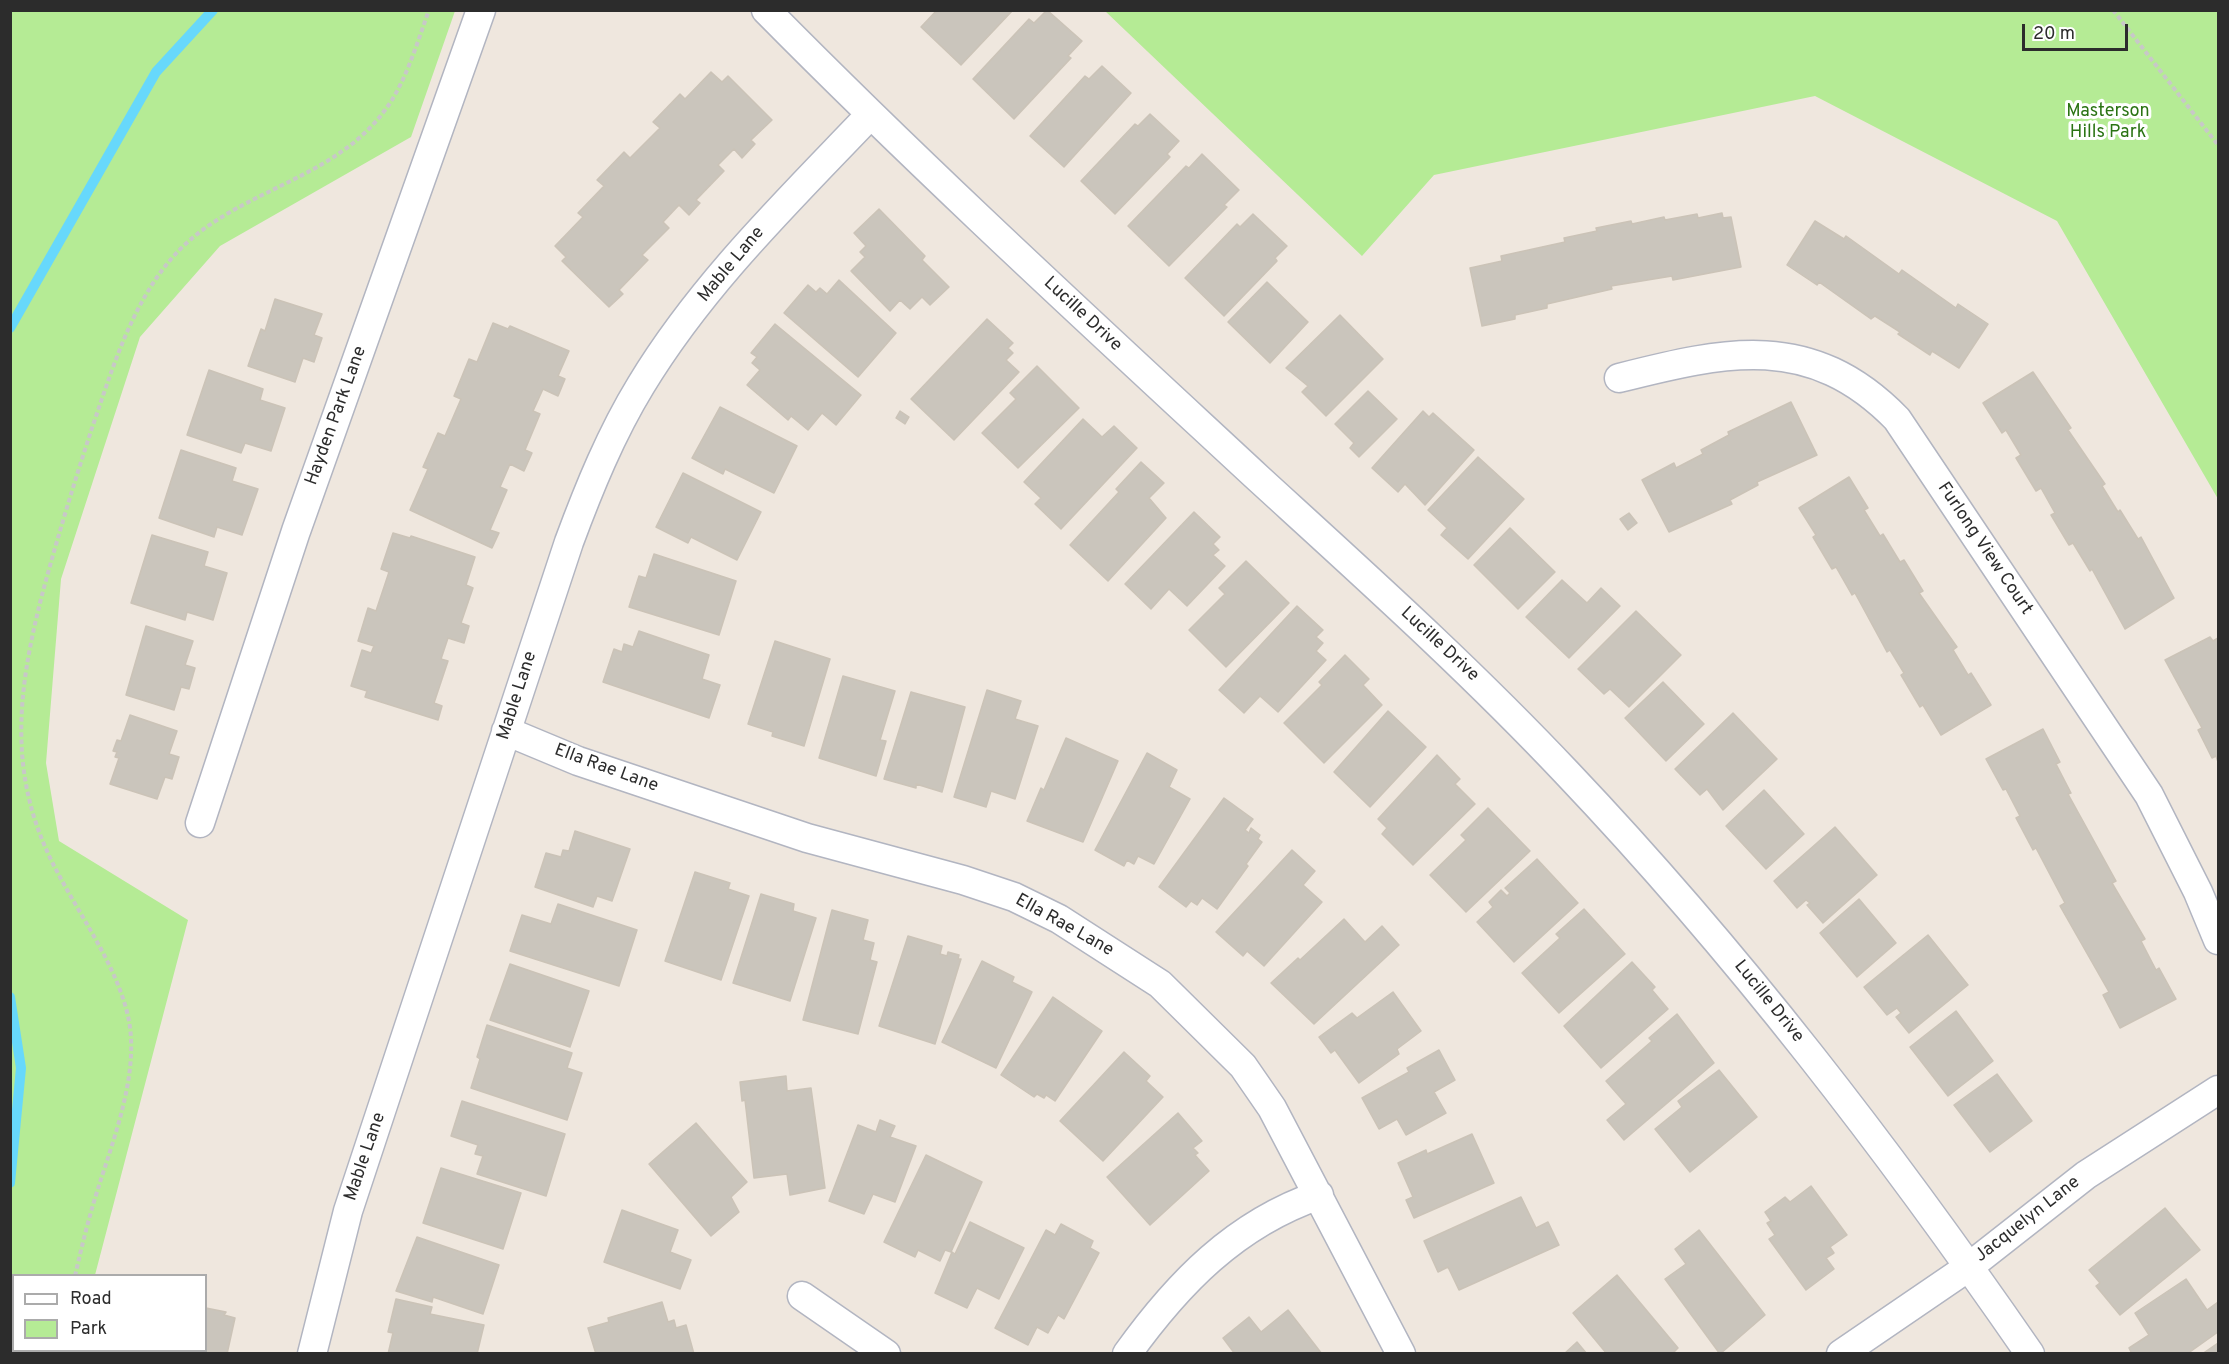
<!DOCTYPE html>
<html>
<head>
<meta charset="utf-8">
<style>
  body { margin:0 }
  #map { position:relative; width:2229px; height:1364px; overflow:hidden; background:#efe7de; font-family:Overpass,sans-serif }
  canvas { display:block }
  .frame { position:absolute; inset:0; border:12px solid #2c2c2c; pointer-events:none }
  .legend { position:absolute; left:12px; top:1274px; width:195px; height:78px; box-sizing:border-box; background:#fff; border:2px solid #ababab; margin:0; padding:8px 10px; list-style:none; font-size:18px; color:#2c2c2c }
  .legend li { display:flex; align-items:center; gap:12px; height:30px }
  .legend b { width:30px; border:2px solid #ababab }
  .scale { position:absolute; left:2022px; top:24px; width:106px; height:27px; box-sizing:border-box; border:3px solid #2c2c2c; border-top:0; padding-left:8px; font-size:18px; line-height:21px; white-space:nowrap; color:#2c2c2c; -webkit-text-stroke:4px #fff; paint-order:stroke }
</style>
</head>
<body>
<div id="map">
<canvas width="2229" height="1364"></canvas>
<div class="frame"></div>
<ul class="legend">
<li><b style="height:8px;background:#fff"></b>Road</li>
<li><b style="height:16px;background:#b5eb95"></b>Park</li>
</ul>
<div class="scale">20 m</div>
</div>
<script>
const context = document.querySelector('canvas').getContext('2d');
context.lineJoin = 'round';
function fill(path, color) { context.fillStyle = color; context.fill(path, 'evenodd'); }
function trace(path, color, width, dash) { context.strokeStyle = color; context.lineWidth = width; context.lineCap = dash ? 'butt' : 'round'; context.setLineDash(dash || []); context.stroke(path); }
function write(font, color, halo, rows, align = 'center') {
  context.font = font + ' Overpass,sans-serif'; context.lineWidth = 6; context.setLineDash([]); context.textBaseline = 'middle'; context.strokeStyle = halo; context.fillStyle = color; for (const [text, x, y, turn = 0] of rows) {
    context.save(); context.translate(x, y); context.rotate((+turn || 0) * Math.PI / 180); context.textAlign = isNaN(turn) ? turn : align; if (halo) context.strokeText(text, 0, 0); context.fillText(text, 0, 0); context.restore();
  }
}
const green = new Path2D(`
  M10 11H455L411 137 220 246 140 337 61 579 46 763 59 841 188 920 95 1275 14 1276V1350L74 1351 73 1354 10 1353Z
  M1105 11H2218V499L2057 221 1815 96 1434 175 1362 256Z`);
const stream = new Path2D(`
  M10 328 156 72 213 10
  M10 997 21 1068 10 1183`);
const building = new Path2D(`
  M937 10H1013L961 65 921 27Z
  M1047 10 1082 41 1068 56 1071 58 1014 119 973 79 1029 19 1034 23Z
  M1102 66 1131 93 1064 167 1030 136 1085 76 1089 79Z
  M711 72 722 82 728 76 772 120 751 140 755 144 742 158 734 149 718 165 724 171 696 200 700 203 689 215 679 205 663 222 669 228 642 255 648 260 619 290 623 294 609 307 562 261 566 257 555 246 583 217 578 213 604 186 597 180 624 152 630 158 660 128 653 122 680 94 685 99Z
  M1150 114 1179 141 1167 154 1170 157 1115 214 1081 181 1135 124 1138 126Z
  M1202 154 1239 190 1224 205 1227 207 1169 266 1128 226 1186 166 1189 168Z
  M879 209 925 256 922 260 949 287 930 305 922 297 910 309 900 300 890 311 851 271 865 257 860 252 866 246 854 233Z
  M1722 213 1723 218 1731 217 1741 267 1673 280 1672 276 1611 286 1612 289 1547 304V308L1515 315V319L1482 326 1470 268 1502 261 1501 256 1565 242 1564 238 1597 231 1596 228 1631 221 1632 224 1664 217 1665 220 1697 214 1698 218Z
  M1253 214 1287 246 1275 258 1277 261 1224 316 1185 278 1237 224 1240 227Z
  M1815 221 1844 239 1846 236 1899 274 1902 270 1956 308 1958 304 1988 324 1959 368 1932 351 1930 355 1898 334 1900 332 1875 316 1871 319 1819 282 1817 285 1787 265Z
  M839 280 896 333 858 377 784 313 808 285 816 292 820 288 827 294Z
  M1267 282 1308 322 1270 363 1228 322Z
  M275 299 322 314 314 335 322 338 314 362 303 358 295 382 248 366 261 329 265 331Z
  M1340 315 1383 359 1326 416 1302 392 1308 386 1286 368Z
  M987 319 1013 343 1008 348 1013 353 1006 360 1019 372 954 440 911 399Z
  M493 323 508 329 510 326 569 351 558 376 565 379 558 396 543 389 533 411 540 414 525 450 532 453 524 471 510 464 500 487 507 490 490 530 499 533 492 548 410 510 428 469 423 467 438 433 445 436 461 399 454 396 469 359 477 362Z
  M775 324 861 395 836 425 822 413 808 430 791 416 788 420 747 385 760 370 752 363 757 357 751 353Z
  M1037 366 1079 408 1018 468 982 433 1016 399 1010 393Z
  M209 370 263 389 260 400 285 408 271 451 245 443 241 453 187 435Z
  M2033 372 2071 428 2068 430 2105 484 2102 486 2118 512 2120 510 2138 539 2141 537 2174 598 2125 629 2092 569 2090 571 2073 543 2069 545 2051 515 2055 513 2041 488 2036 491 2016 458 2021 455 2006 430 2002 433 1983 403Z
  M1368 391 1397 419 1359 457 1350 448 1354 443 1335 424Z
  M1791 402 1817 455 1757 482 1758 485 1730 500 1732 504 1669 532 1642 480 1674 463 1676 468 1703 454 1701 450 1729 435 1728 432Z
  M720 407 797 446 774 493 725 469 723 474 692 458Z
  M900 411 909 417 905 424 896 418Z
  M1423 411 1429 417 1433 413 1474 450 1425 505 1405 484 1398 492 1372 468Z
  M1083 419 1102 437 1114 426 1137 448 1061 529 1035 504 1041 498 1024 482Z
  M181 450 236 468 232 481 258 489 242 535 217 527 214 537 159 518Z
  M1478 457 1524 499 1468 559 1441 535 1447 528 1428 510Z
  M1141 462 1164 483 1149 498 1166 518 1108 581 1070 545 1119 492 1116 489Z
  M683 473 761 512 737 560 691 537 688 543 656 527Z
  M1849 477 1868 508 1864 510 1880 536 1883 534 1900 562 1904 560 1923 591 1919 593 1957 647 1953 650 1968 675 1971 673 1991 705 1941 735 1923 705 1920 707 1901 675 1904 673 1890 650 1887 652 1855 593 1852 595 1836 567 1832 569 1813 537 1816 535 1799 508Z
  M1194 512 1220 537 1213 544 1219 550 1213 555 1225 566 1187 606 1169 589 1151 609 1125 584Z
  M1629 513 1637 523 1628 530 1620 519Z
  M1510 528 1555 572 1518 609 1474 565Z
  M393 533 410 538 411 536 475 557 466 585 473 588 461 623 469 626 464 643 448 638 441 659 448 661 434 703 442 706 438 720 365 697 367 691 351 686 362 650 371 653 374 646 358 641 368 608 376 611 389 572 381 569Z
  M152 535 208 552 204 566 227 573 213 620 187 612 185 620 131 603Z
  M654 554 736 581 719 635 629 607 639 576 646 578Z
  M1246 561 1289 603 1226 667 1189 630 1225 594 1219 588Z
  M1562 580 1587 603 1601 588 1620 606 1569 658 1526 617Z
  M1297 606 1323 630 1316 637 1323 643 1316 651 1326 660 1278 712 1260 696 1244 713 1219 690Z
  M1636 611 1681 655 1629 707 1610 689 1604 694 1578 669Z
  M146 626 193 641 185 665 195 668 189 689 181 687 174 710 126 695Z
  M639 631 709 655 702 679 720 685 709 718 603 682 614 649 622 652 624 644 633 647Z
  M2210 637 2213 641 2218 638V762L2216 756 2212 758 2198 730 2202 728 2165 660Z
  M775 641 830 659 804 746 772 736 773 732 748 724Z
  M1345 655 1369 679 1363 685 1382 705 1324 763 1284 723 1322 685 1319 682Z
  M843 676 895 691 880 740 886 741 876 776 819 758Z
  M1663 682 1704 724 1666 761 1625 718Z
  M987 690 1021 701 1015 719 1038 726 1015 799 991 791 986 807 954 797Z
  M911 692 965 707 942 792 916 784V788L884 779Z
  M1388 711 1426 747 1370 807 1334 772Z
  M1733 713 1777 759 1723 810 1707 789 1700 795 1675 769Z
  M130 715 177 731 169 754 179 757 172 779 165 777 157 799 110 784 119 758 115 757 117 752 113 751 117 740 121 741Z
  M2043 729 2060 762 2056 764 2071 793 2068 794 2116 881 2112 883 2145 939 2141 941 2156 970 2159 968 2176 999 2120 1028 2103 995 2109 992 2060 906 2065 903 2036 848 2033 850 2016 818 2020 816 2006 789 2003 790 1986 759Z
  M1066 738 1118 761 1083 842 1027 821 1041 788 1044 790Z
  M1147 753 1177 770 1169 787 1190 799 1154 864 1138 856 1134 864 1127 860 1124 866 1095 850Z
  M1437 755 1460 779 1455 784 1475 804 1413 865 1382 834 1387 828 1378 819Z
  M1764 790 1804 834 1766 869 1726 826Z
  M1224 798 1253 819 1245 830 1249 833 1251 828 1260 835 1258 839 1262 842 1246 864 1248 866 1217 909 1202 898 1197 905 1191 901 1186 907 1159 887Z
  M1488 808 1530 851 1466 912 1430 875 1466 840 1461 835Z
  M1835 827 1877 875 1823 923 1807 905 1810 903 1806 900 1797 908 1774 881Z
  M575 831 630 849 612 901 597 896 593 907 535 887 546 853 561 857 563 850 569 851Z
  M1292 850 1315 871 1303 885 1322 902 1264 966 1247 951 1243 956 1216 932Z
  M1537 859 1578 903 1514 962 1477 922 1493 907 1489 902 1501 890 1507 896 1510 893 1505 888Z
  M695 872 730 883 728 889 749 896 721 980 665 961Z
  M761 894 794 904 793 911 816 918 790 1001 733 983Z
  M1859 899 1896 943 1857 977 1820 933Z
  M558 904 637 930 619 986 510 951 522 915 551 924Z
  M1584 909 1625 954 1559 1013 1522 973 1560 938 1556 934Z
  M832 910 868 920 863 940 874 943 870 960 877 962 858 1034 803 1020Z
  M1344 919 1365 942 1382 926 1399 945 1314 1024 1271 983 1298 958 1300 960Z
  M1928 935 1968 985 1909 1033 1896 1017 1901 1013 1897 1008 1887 1015 1864 987Z
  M908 936 942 946 940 954 947 956 948 952 959 955 958 959H961L935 1044 879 1026Z
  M982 961 1014 977 1012 982 1032 992 996 1068 942 1042Z
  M1632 962 1655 987 1652 990 1668 1009 1601 1068 1564 1026Z
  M510 964 589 991 570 1047 490 1020Z
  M1393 992 1421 1031 1397 1049 1399 1054 1359 1083 1335 1050 1331 1053 1319 1037 1352 1013 1357 1018Z
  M1053 997 1102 1031 1055 1101 1046 1095 1044 1098 1037 1094 1034 1097 1001 1075Z
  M1956 1011 1993 1061 1948 1096 1910 1047Z
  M1677 1014 1714 1063 1624 1140 1607 1120 1626 1104 1606 1081 1652 1041 1649 1038Z
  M487 1025 572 1053 567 1068 582 1073 567 1120 471 1088 480 1059 477 1057Z
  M1439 1050 1455 1080 1434 1092 1446 1113 1406 1135 1397 1119 1379 1129 1362 1098 1409 1072 1407 1068Z
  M1124 1052 1150 1076 1146 1081 1163 1097 1103 1161 1060 1121Z
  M1719 1070 1757 1117 1690 1172 1655 1129 1682 1107 1678 1101Z
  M1997 1074 2032 1121 1990 1152 1954 1105Z
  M786 1076 787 1091 811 1088 825 1188 790 1195 787 1174 754 1178 745 1100 742 1101 740 1082Z
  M462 1101 565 1134 546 1196 477 1174 483 1156 475 1154 478 1145 451 1136Z
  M1178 1113 1202 1141 1193 1148 1198 1153 1195 1155 1209 1171 1150 1225 1107 1177Z
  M880 1120 895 1126 890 1137 916 1146 895 1202 873 1194 864 1214 829 1201 858 1125 876 1132Z
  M696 1123 747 1182 731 1197 739 1212 711 1236 649 1164Z
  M1472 1134 1494 1183 1414 1218 1406 1200 1413 1197 1398 1163 1426 1150 1427 1154Z
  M926 1155 982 1182 951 1252 945 1250 940 1261 918 1250 915 1257 884 1242Z
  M441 1168 521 1193 503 1249 423 1223Z
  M1811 1186 1847 1235 1830 1247 1834 1253 1826 1258 1834 1269 1806 1290 1769 1239 1775 1235 1767 1223 1771 1221 1765 1212 1785 1197 1790 1202Z
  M1521 1197 1536 1228 1548 1222 1559 1245 1459 1290 1448 1267 1438 1272 1424 1241Z
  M2165 1208 2200 1250 2120 1315 2096 1286 2100 1283 2089 1270Z
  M622 1210 678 1230 670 1252 691 1260 680 1289 604 1262Z
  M970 1222 1024 1248 999 1299 977 1288 967 1308 935 1293 952 1252 955 1254Z
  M1061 1224 1093 1241 1090 1248 1099 1253 1064 1319 1058 1315 1048 1333 1037 1327 1028 1345 995 1328 1046 1230 1055 1235Z
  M1699 1230 1765 1315 1720 1354 1665 1279 1686 1264 1675 1249Z
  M417 1237 499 1265 483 1314 433 1297 432 1302 396 1291Z
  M1617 1275 1678 1348 1672 1354H1607L1573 1313Z
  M2186 1279 2207 1310 2218 1302V1332L2187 1354H2132L2129 1348 2149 1335 2135 1313Z
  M396 1299 432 1307 430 1314 484 1325 477 1354H388L393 1333 388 1332Z
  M662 1302 668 1322 674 1320 676 1328 686 1325 694 1354H596L588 1328 609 1322 608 1318Z
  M206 1308 226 1312 224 1315 235 1318 227 1354H170L171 1350H206Z
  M1288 1310 1322 1354H1235L1223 1338 1249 1317 1261 1332Z
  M1577 1342 1587 1354H1564Z
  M2218 1343V1354H2202Z`);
const path = new Path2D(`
  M2113 10 2218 145
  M75 1276C80 1254 85 1233 91 1212 107 1154 140 1082 129 1021 119 970 84 922 60 877 7 782 16 697 42 595 57 539 74 483 92 428 112 370 131 305 172 258 231 190 332 183 385 110 406 82 417 43 429 10
  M59 1354 60 1350`);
const street = new Path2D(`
  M766 10C925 171 1092 324 1258 478 1363 574 1469 669 1567 773 1738 953 1889 1150 2030 1354
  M1619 378C1726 351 1811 331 1897 419L2149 795 2198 892 2218 940
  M506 731 578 761 807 838 963 880 1014 897 1059 919 1160 984 1243 1066 1272 1108 1401 1354
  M200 823 296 531 481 10
  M802 1296 886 1354
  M312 1354 348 1211 569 542C589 488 611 434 641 385 702 284 789 200 870 115
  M1127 1354C1178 1283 1235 1224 1319 1195
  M1841 1354 1970 1266 2086 1175 2218 1090`);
const parkNames = [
  ["Masterson",2108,112],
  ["Hills Park",2108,133]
];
const streetNames = [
  ["Mable Lane",732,265,-50],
  ["Lucille Drive",1082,315,43],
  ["Hayden Park Lane",337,416,-70],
  ["Furlong View Court",1984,549,56],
  ["Lucille Drive",1439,645,43],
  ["Mable Lane",518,696,-72],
  ["Ella Rae Lane",606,769,20],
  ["Ella Rae Lane",1064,926,29],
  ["Lucille Drive",1768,1002,51],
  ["Mable Lane",366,1157,-71],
  ["Jacquelyn Lane",2028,1220,-38]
];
fill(green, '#b5eb95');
trace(stream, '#67d8fb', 10);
fill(building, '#cac5bc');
trace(building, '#cbc3b7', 1.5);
trace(street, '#b2b5c1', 31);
trace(path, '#c8c8c8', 4, [4.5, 3]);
trace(street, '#fff', 28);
write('18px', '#2a7313', '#fff', parkNames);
write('18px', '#2c2c2c', '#fff', streetNames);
</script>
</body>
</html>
